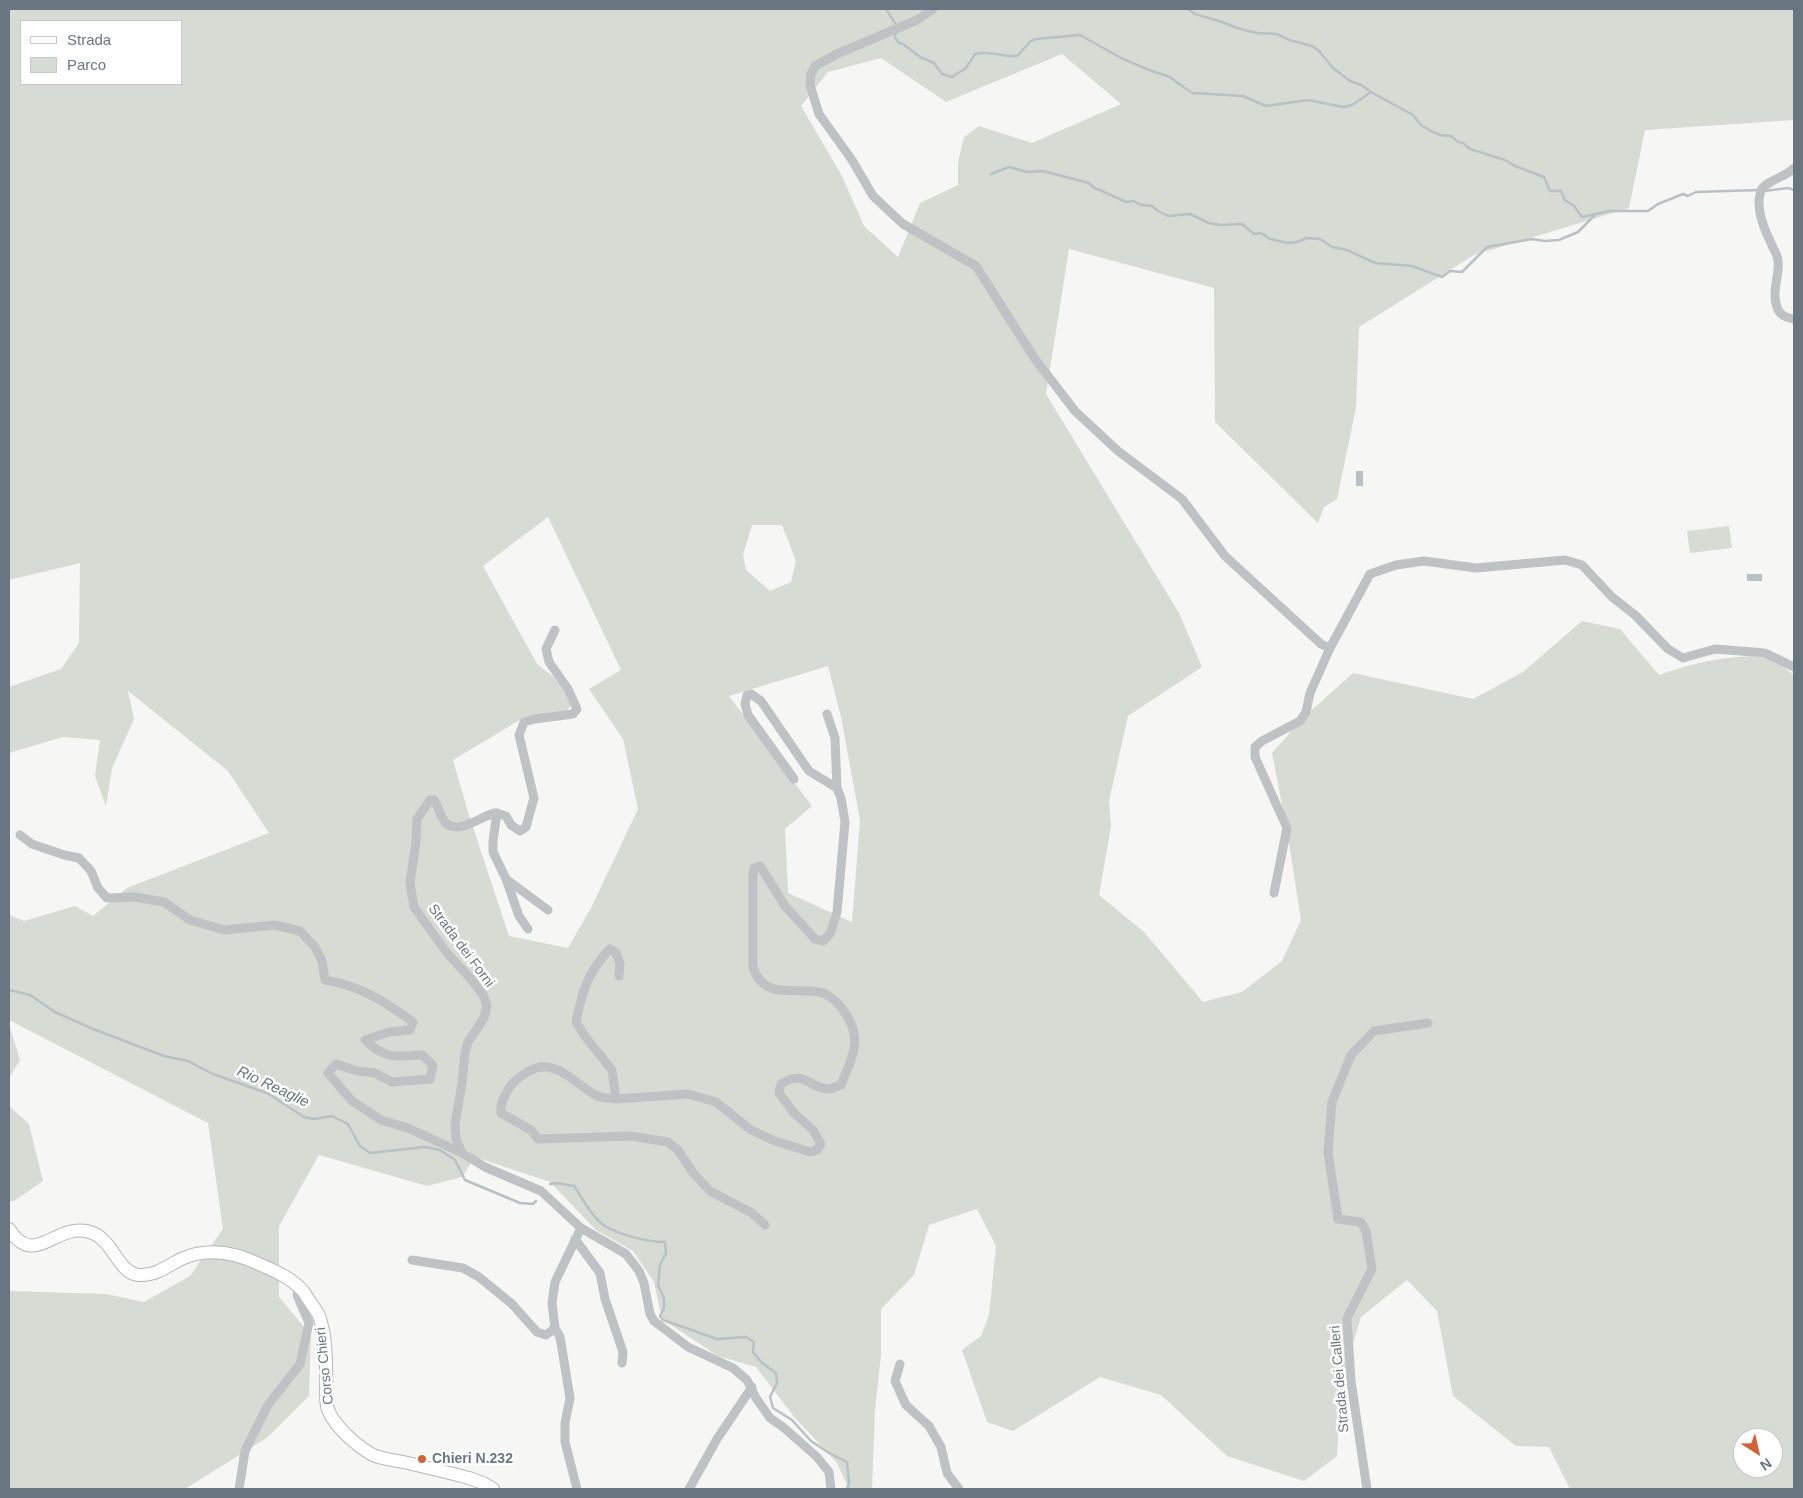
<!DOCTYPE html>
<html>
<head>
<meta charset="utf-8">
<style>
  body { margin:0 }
  #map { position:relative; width:1803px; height:1498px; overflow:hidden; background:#f6f6f4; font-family:Helvetica,sans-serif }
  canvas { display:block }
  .frame { position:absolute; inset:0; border:10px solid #697682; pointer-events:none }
  .legend { position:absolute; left:20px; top:20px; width:162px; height:65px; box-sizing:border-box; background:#fff; border:1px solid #c3c8cd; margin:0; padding:6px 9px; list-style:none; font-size:15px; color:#697682 }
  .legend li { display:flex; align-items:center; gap:10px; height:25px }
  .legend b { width:25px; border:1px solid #c3c8cd }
  .north { position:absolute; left:1733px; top:1428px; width:50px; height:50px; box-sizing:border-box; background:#fff; border:1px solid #c3c8cd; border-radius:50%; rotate:145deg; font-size:14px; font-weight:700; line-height:20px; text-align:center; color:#697682 }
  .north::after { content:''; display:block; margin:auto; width:18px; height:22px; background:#d1623a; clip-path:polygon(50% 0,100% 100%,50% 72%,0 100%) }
</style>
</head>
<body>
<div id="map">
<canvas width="1803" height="1498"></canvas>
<div class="frame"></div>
<ul class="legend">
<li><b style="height:6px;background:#fff"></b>Strada</li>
<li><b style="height:14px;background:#d6dbd3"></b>Parco</li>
</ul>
<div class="north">N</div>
</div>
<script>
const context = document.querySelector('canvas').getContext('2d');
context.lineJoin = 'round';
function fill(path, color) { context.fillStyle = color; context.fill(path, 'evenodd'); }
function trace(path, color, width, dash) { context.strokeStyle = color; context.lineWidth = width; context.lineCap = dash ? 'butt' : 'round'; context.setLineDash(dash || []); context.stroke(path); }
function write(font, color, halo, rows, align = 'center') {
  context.font = font + ' Helvetica,sans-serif'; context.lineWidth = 5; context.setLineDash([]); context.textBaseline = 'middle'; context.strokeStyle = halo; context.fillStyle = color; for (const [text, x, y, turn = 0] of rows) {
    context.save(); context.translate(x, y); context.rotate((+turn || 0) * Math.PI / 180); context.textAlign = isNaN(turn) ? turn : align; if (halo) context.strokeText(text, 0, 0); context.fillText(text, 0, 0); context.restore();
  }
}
const green = new Path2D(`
  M9 9 1794 10V120L1645 130 1629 208 1474 255 1359 327 1356 408 1337 499 1324 507 1318 523 1215 422 1214 288 1069 249 1046 394 1179 613 1202 667 1128 716 1109 801 1111 826 1099 895 1144 932 1203 1002 1242 992 1282 961 1301 920 1287 830 1272 753 1305 716 1353 673 1473 699 1523 672 1582 621 1620 629 1659 675C1689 664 1736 652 1767 658 1776 660 1787 670 1794 675V1489H1570L1549 1447 1516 1446 1453 1396 1437 1311 1407 1280 1361 1317 1341 1384 1337 1456 1304 1481 1227 1456 1161 1395 1100 1377 1013 1431 987 1422 962 1350 981 1336 989 1315 996 1246 977 1209 929 1225 914 1275 881 1309V1355L875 1410 872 1489H849L837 1463 795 1418 756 1367 718 1356 662 1319 654 1282 633 1251 596 1230 550 1182 475 1157 462 1177 427 1186 319 1155 279 1226V1297L311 1335 309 1396 268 1437 185 1489H9V1291L106 1294 144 1302 190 1276 223 1229 208 1123 9 1020V915L24 921 75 906 93 916 127 888 269 833 228 771 128 691 134 719 112 768 106 806 95 776 100 740 63 737 9 753V687L61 669 79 643 80 563 9 580ZM21 21H181V84H21ZM1062 54 1121 104 1032 143 979 126 964 137 958 162V185L920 203 898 257 864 226 842 176 801 106 828 72 881 58 946 102ZM548 517 621 670 589 689 623 739 638 809 592 906 568 948 509 936 468 812 453 760 523 718 565 713 572 704 555 678 537 664 483 566ZM752 525H782L796 561 791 582 770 591 746 570 743 555ZM828 666 841 717 860 820 852 922 788 893 785 829 812 806 729 696ZM1743 1438H1773V1468H1743Z
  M1729 526 1732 548 1690 553 1687 531Z
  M9 1024 20 1060 9 1078Z
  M9 1106 29 1124 43 1181 14 1201H9Z`);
const water = new Path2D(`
  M1356 471H1363V486H1356Z
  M1747 574H1762V581H1747Z`);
const stream = new Path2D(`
  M886 9 895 23
  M1188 9 1195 14 1222 22 1237 28 1257 33 1277 34 1289 40 1312 46 1319 51 1333 68 1350 81 1361 85 1371 92
  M895 34V38L899 43 903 44 920 57 934 63 942 74 952 77 966 68 975 54C989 50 1003 57 1017 56L1031 41 1036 39 1080 35 1121 58 1149 70 1170 77 1186 89 1193 93 1243 96 1266 106 1308 100 1343 107 1352 105 1371 92 1413 115 1421 125 1431 131 1440 135 1451 136 1458 142 1463 143 1470 149 1505 160 1515 166 1544 177 1550 191H1561L1565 200 1574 206 1582 217 1609 211H1648L1658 204 1683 194 1688 196 1696 192 1759 190
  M991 174 1009 167 1027 172 1043 171 1089 183 1093 187 1126 202 1133 201 1141 205 1152 206 1158 211 1168 216 1190 214 1209 223 1221 225 1242 224 1254 234 1261 233 1270 239 1287 243 1297 242 1307 238 1320 239 1332 247 1347 250 1375 263 1412 266 1442 277 1450 271 1462 272 1487 247 1532 239 1545 241 1559 240 1578 232 1595 215
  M1764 191 1788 188 1794 190
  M9 990 30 995 55 1012 93 1029 164 1056 188 1061 213 1074 267 1093 304 1117 314 1119 332 1116 348 1124 360 1146 370 1153 425 1147 440 1150 455 1160 465 1180 520 1203 533 1204 536 1201
  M550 1184 556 1183 574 1186C583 1199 592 1217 605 1226 620 1235 648 1242 665 1242L666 1253 660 1265 658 1285 664 1298V1308L660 1316 663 1320 717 1339 746 1337 754 1342 753 1352 762 1363 776 1373 777 1383 770 1397 773 1408 792 1420 811 1441 829 1453 847 1462 849 1483 847 1489`);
const street = new Path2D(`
  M933 9 917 20 837 54 815 66 811 74 810 85 819 114 852 160 873 196 903 224 976 266 1035 359 1075 411 1118 451 1182 499 1225 556 1321 644 1330 648 1370 574 1396 565 1424 561 1476 568 1565 560 1582 565 1612 597 1635 615 1668 649 1683 658 1715 649 1765 653 1794 667
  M1794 168C1785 178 1764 181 1761 191 1755 207 1764 229 1771 243 1773 249 1778 255 1778 261 1780 275 1771 292 1777 307 1779 315 1787 318 1794 319
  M827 714 835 738 837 788
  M497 813 493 841V852L506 879 519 916 528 929
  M20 835 32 844 64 855 79 858 91 871 98 888 107 898 135 897 164 902 190 920 224 930 275 925 300 931 315 947 322 961 325 980C362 986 383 1001 413 1022L410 1030 389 1032 365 1040C385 1059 395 1057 422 1055L433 1065 430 1079 392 1082 375 1073 357 1071 336 1064 328 1073 352 1101 381 1120 408 1128 462 1153 485 1167 541 1191 581 1228 626 1254 639 1271 644 1283 650 1314 654 1321 688 1347 733 1368 747 1380 756 1398 770 1418 783 1427 817 1457 829 1472 831 1489
  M506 879 548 910
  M1274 893 1287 828 1255 757V747L1262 741 1300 721 1306 712 1310 693 1330 648
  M619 976 620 963 616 953 610 949C588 971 582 992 576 1022L584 1035 612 1070 616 1099C609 1098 602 1098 597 1096 574 1084 556 1056 529 1071 523 1075 516 1079 511 1085 506 1093 499 1104 501 1113L531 1130 538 1139 630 1136 668 1142 678 1150 694 1174 710 1191 752 1213 765 1225
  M616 1099 688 1094 716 1102 751 1130 775 1141 810 1152 817 1150 821 1144 813 1130 794 1113 779 1093 781 1084C805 1068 810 1090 830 1089 833 1088 838 1086 841 1085 854 1053 864 1037 841 1007 835 1000 827 993 819 992 792 987 764 1000 753 967V874L754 868 760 866 785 906 815 939 823 941 830 934 837 912 845 822 841 798 837 788 809 771 761 701 751 694 747 695 745 704 748 715 794 779
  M462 1153 456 1139 455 1124 462 1083 465 1053 468 1042 484 1018 487 1005 483 995 471 979 447 953 414 907 410 883 416 842 417 819 430 800H434C440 808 439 817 447 824 460 834 481 816 495 813 499 813 502 815 506 816L511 825 520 831 526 827 534 798 519 735 524 722 535 719 573 714 577 709 568 689 549 662 546 649 555 630
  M575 1239 600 1273 605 1299 623 1352 622 1363
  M412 1260 463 1268 479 1277 512 1304 537 1332 546 1335 555 1328 552 1303 555 1282 581 1228
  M555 1328 560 1337 570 1398 565 1423V1442L577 1489
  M900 1364 895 1381 906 1405 929 1426 941 1447 947 1473 959 1489
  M239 1489 245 1451 268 1405 300 1364 309 1323 297 1295 301 1288
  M689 1489 717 1439 752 1387
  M1367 1489 1351 1381 1347 1318 1372 1269 1366 1231 1361 1222 1338 1219 1328 1152 1332 1102 1351 1055 1374 1031 1428 1023`);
const secondary = new Path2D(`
  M9 1229C34 1268 54 1225 86 1231 114 1236 116 1273 139 1275 155 1276 168 1266 181 1259 208 1247 235 1252 261 1265 275 1271 289 1277 300 1288 304 1291 306 1296 309 1300 312 1305 317 1311 319 1316 325 1332 326 1351 326 1368 327 1380 325 1395 327 1406 331 1424 358 1447 373 1455 382 1459 394 1460 403 1462 425 1467 447 1472 469 1478L483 1483 493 1489`);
const markers = [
  [422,1459,5,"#d1623a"]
];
const streetNames = [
  ["Strada dei Forni",461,946,53],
  ["Corso Chieri",325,1366,-96],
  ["Strada dei Calleri",1340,1379,-95]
];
const poiNames = [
  ["Chieri N.232",432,1459]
];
const waterNames = [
  ["Rio Reaglie",273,1087,25]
];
fill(green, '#d6dbd3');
fill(water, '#b8c2c6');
trace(stream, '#b8c2c6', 2.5);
trace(secondary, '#b3b7bb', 14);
trace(street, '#bec2c5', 9);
trace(secondary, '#fff', 12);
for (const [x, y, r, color] of markers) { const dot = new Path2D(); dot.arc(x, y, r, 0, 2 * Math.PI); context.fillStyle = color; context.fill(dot); trace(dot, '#fff', 2); }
write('14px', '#697682', '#fff', streetNames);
write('bold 14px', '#697682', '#fff', poiNames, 'left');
write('italic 15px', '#64767e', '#fff', waterNames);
</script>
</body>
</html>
